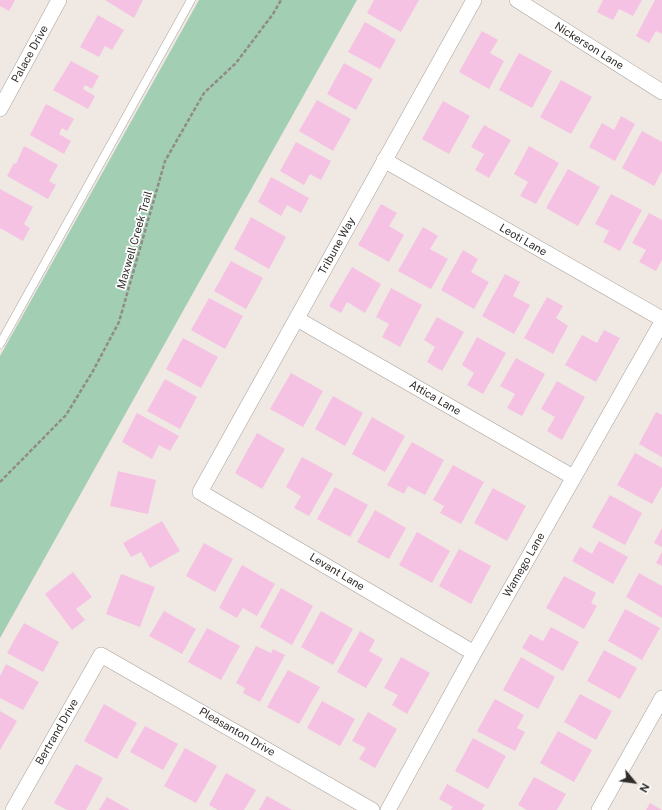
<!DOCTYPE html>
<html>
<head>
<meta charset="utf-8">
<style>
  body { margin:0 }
  #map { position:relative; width:662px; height:810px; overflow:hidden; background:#f0e8e2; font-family:"Public Sans",sans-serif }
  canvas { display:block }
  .north { position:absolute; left:614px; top:762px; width:40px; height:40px; -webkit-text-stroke:3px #fff; paint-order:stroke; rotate:119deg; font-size:11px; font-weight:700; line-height:16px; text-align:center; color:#2f2c2a }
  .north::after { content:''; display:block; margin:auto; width:14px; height:18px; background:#2f2c2a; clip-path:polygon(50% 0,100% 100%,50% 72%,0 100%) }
</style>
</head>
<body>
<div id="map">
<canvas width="662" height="810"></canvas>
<div class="north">N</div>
</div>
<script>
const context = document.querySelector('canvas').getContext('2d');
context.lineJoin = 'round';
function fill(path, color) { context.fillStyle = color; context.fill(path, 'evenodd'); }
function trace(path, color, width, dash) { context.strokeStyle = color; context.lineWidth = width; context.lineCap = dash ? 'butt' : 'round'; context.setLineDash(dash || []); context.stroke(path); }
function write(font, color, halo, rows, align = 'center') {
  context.font = font + ' "Public Sans",sans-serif'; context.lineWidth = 3.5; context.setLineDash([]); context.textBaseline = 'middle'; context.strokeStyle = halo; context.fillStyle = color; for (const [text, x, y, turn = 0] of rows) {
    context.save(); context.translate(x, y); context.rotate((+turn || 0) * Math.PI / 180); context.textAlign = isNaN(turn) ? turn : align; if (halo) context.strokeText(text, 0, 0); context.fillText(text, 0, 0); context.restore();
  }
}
const green = new Path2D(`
  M199 0H357L0 638V356Z`);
const building = new Path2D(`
  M0 0H15L9 11 0 6Z
  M105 0H143L134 18Z
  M374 0H419L401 32 367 13Z
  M603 0H642L633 16 619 9 613 20 597 12Z
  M655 0H662V34L656 31 649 43 636 36Z
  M98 15 124 30 112 50 105 46 99 57 80 47Z
  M365 22 396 40 380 69 348 52Z
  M482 31 498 40 490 53 504 61 489 89 459 72Z
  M519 53 552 71 532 108 499 90Z
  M71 61 99 76 92 89 85 85 83 89 95 96 88 109 53 90Z
  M344 63 373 79 356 110 327 94Z
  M561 80 592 97 571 134 540 117Z
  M317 100 351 119 333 151 299 131Z
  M443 101 470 116 449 154 422 139Z
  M46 104 74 119 67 131 62 128 59 134 71 141 64 154 30 135Z
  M621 116 635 124 615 161 589 147 602 123 614 130Z
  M484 125 511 140 489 178 475 170 484 154 471 147Z
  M642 131 662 142V171L654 186 622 168Z
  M296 142 331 161 321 180 310 174 304 185 280 171Z
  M24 146 58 165 49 181 56 185 48 199 7 176 14 163 16 164Z
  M529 146 559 163 536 204 520 196 528 182 514 174Z
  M568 169 600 187 578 226 546 208Z
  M271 177 309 198 301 213 287 205 281 216 258 202Z
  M0 189 33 207 24 224 30 228 23 241 0 228Z
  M611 194 642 210 620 251 603 242 609 231 595 224Z
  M381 204 397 213 389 226 404 235 389 262 358 245Z
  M649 213 662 220V260L656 271 639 262 646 250 632 243Z
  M251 217 286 237 269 269 234 249Z
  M423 227 438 236 430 249 448 259 431 289 398 271Z
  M463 250 478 259 471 272 489 282 474 309 441 290Z
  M231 261 263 278 246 309 214 291Z
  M352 267 381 284 365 313 347 302 341 313 329 306Z
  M505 274 520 282 513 296 530 305 514 334 482 316Z
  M391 288 422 305 400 347 382 337 389 324 376 317Z
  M547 297 563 306 556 318 568 326 553 354 524 338Z
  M209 298 243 316 225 349 191 330Z
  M437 317 464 332 442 371 427 362 435 347 424 340Z
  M604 330 620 338 596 382 565 365 582 335 597 343Z
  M477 337 506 353 483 394 467 385 474 373 462 365Z
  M183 338 218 357 201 388 166 369Z
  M516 358 545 374 522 416 507 408 515 394 500 386Z
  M291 373 323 391 303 427 270 409Z
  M165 379 197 397 180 429 147 411Z
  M557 381 585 397 562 440 547 431 555 417 541 409Z
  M333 396 363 413 345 446 315 429Z
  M656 412 662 415V457L639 444Z
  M137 413 179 436 170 451 159 445 152 459 122 442Z
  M372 417 405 436 385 472 352 454Z
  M257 433 285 449 262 489 235 473Z
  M412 442 444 460 425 495 408 486 404 494 387 485Z
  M635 453 662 468V486L652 504 617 485Z
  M302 457 333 474 309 516 294 508 301 496 286 487Z
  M453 465 484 482 461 524 440 513 444 506 433 500Z
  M118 471 156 480 148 514 110 506Z
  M335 487 368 505 350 537 317 519Z
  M493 488 526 506 507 541 474 523Z
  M610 495 642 513 625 545 592 527Z
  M375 510 406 528 389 559 357 542Z
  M162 521 180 551 150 568 141 552 131 557 123 543Z
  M662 528V547L654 543Z
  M417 532 450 551 432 583 399 565Z
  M599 541 628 557 613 584 572 561 580 547 592 554Z
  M204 543 233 559 215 592 186 576Z
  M459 549 491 566 471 604 439 586Z
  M662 552V566L656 563Z
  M242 565 275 584 257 616 243 608 237 618 219 608Z
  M73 572 92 597 76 609 85 620 72 630 45 594Z
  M639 573 662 586V618L626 597Z
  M121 574 155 587 140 627 106 614Z
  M564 576 596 593 591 603 597 606 584 629 546 608Z
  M281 588 313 606 292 645 260 627Z
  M625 609 660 628 642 660 608 641Z
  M164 611 196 629 182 654 149 636Z
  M321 611 353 629 333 665 301 647Z
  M24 623 59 642 43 672 7 653Z
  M551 627 579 642 563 671 522 648 530 634 543 641Z
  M207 628 240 646 221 680 188 662Z
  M360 631 375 640 369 651 383 659 366 688 337 672Z
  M256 646 271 653 273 649 285 655 260 702 243 693 245 688 236 683Z
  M604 650 637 668 620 699 587 681Z
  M401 657 430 673 407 714 392 705 398 695 384 688Z
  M521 657 555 677 538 709 503 690Z
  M6 664 39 682 23 710 0 698V676Z
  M288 670 320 687 299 724 267 707Z
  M580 694 612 711 596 740 564 722Z
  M495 699 524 715 517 728 525 732 515 751 477 731Z
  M322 701 355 719 340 746 307 728Z
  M104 704 137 723 117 759 84 741Z
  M0 711 17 721 0 750Z
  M368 712 397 729 375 768 359 759 366 748 352 741Z
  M145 726 178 744 163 770 130 752Z
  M558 731 592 750 574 782 540 763Z
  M473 738 506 756 488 789 455 771Z
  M185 748 217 766 196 803 164 786Z
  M76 764 103 778 86 810H67L54 803Z
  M226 773 256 790 244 810H218L209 805Z
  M534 777 566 794 557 810H527L518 805Z
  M447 784 485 805 482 810H451L453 807 439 799Z
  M267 796 292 810H259Z
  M107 797 130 810H99Z
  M650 803 662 810H646Z`);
const path = new Path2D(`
  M0 482 66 415 93 371 119 322 165 161 204 93 236 63 273 14 281 0`);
const service = new Path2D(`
  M0 344 191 0`);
const minor = new Path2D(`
  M517 0 662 92
  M0 109 59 0
  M384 160 662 319
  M297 319 573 477
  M474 653 200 492 474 0
  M13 810 101 655 372 810
  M388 810 474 653 662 322
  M599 810 662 698`);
const streetNames = [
  ["Nickerson Lane",589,46,32],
  ["Palace Drive",30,54,-61],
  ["Maxwell Creek Trail",135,240,-74],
  ["Leoti Lane",523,240,30],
  ["Tribune Way",337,246,-61],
  ["Attica Lane",435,398,30],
  ["Wamego Lane",524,565,-60],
  ["Levant Lane",337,572,31],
  ["Bertrand Drive",57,732,-60],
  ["Pleasanton Drive",237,732,30]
];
fill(green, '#a2ceb4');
fill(building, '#f5c2e4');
trace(service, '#a6a09a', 9);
trace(minor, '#a6a09a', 16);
trace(path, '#918b87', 2.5, [4, 2]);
trace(service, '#fff', 8);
trace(minor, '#fff', 15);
write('11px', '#2f2c2a', '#fff', streetNames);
</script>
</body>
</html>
